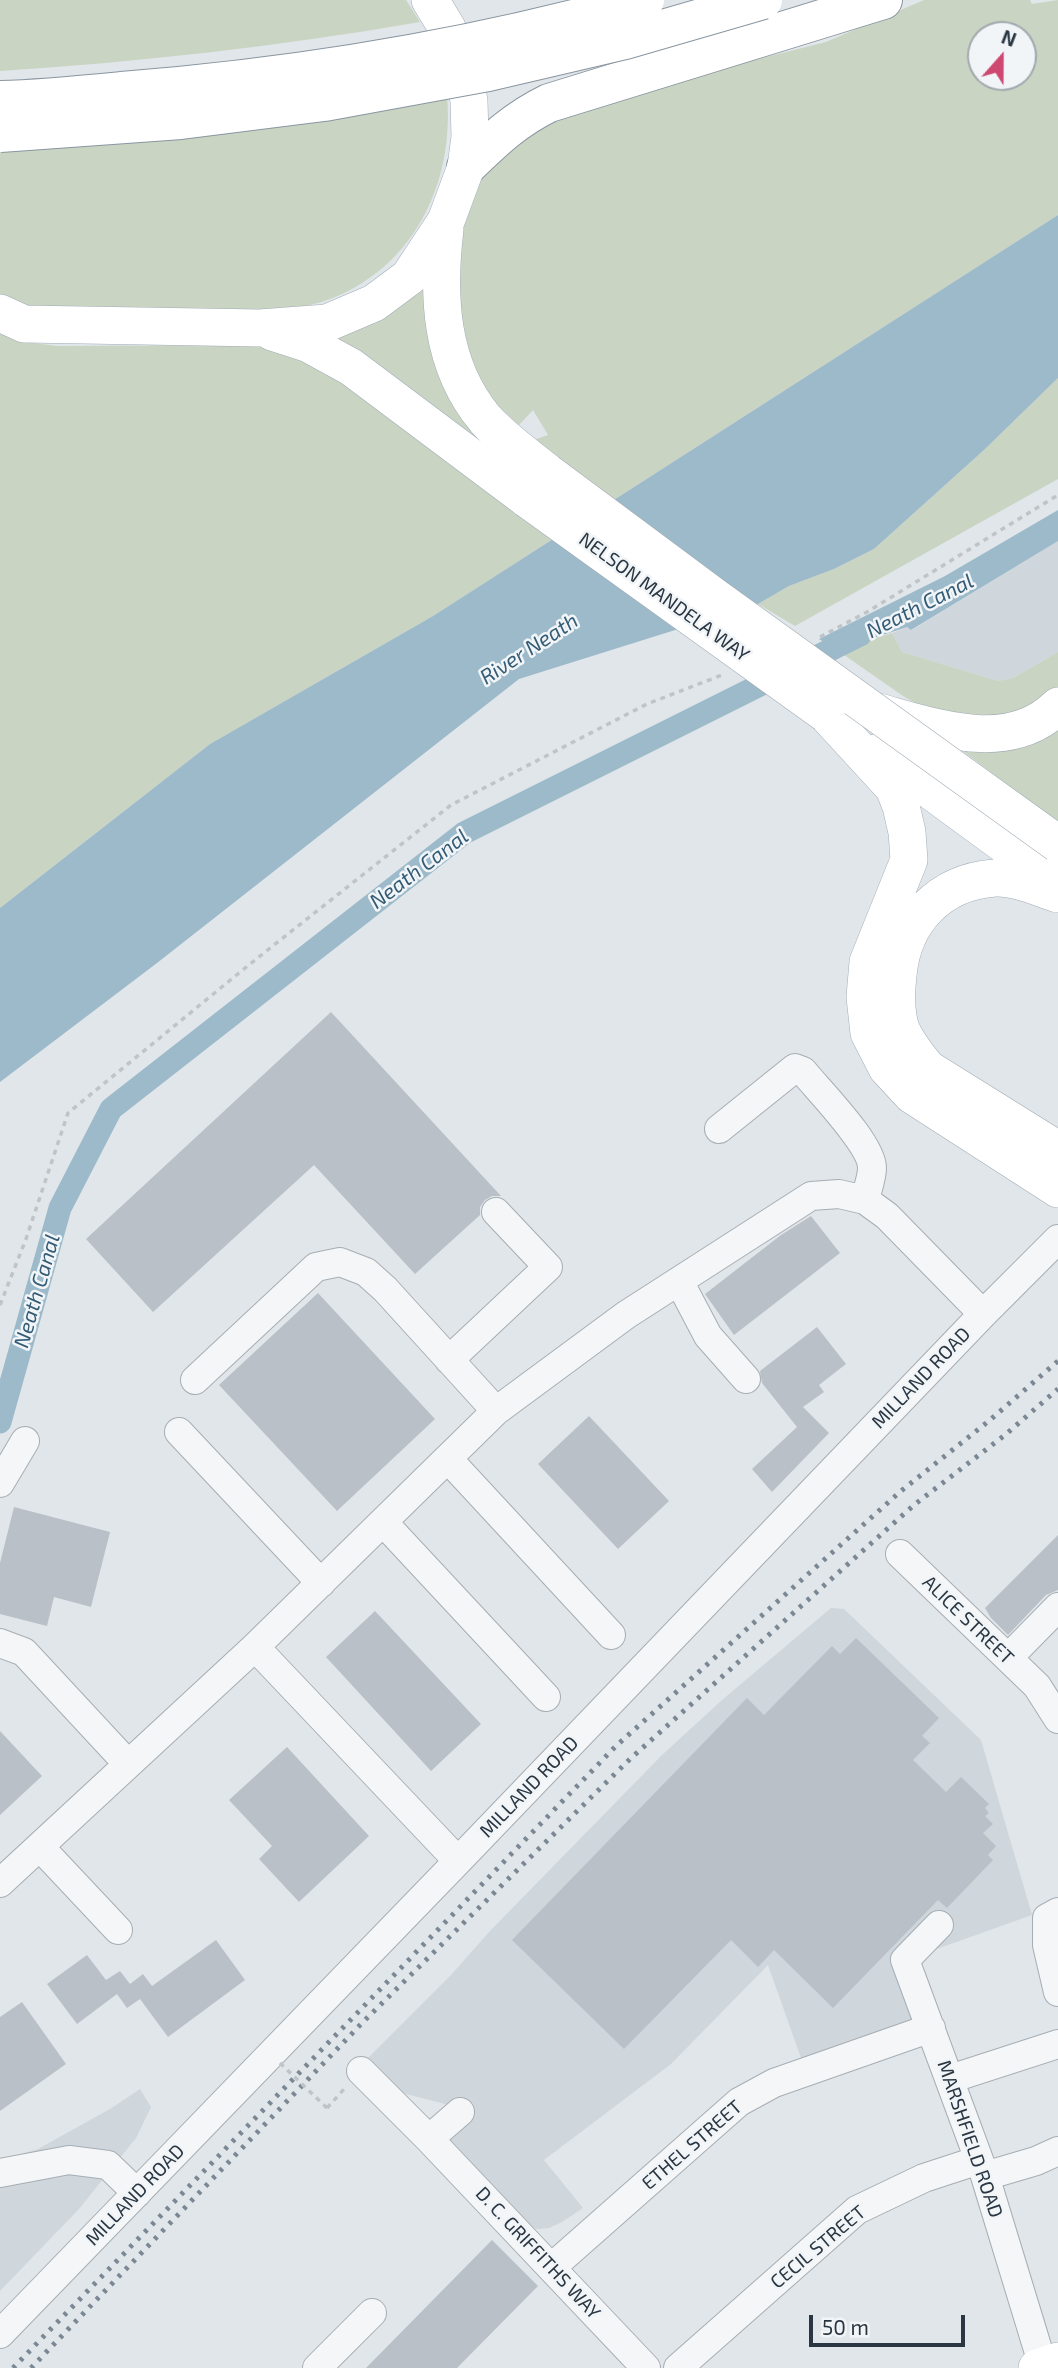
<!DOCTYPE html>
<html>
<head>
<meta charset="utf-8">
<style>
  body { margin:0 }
  #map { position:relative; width:1058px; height:2368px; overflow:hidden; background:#e1e6ea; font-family:"Exo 2",sans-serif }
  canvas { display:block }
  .north { position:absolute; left:967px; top:21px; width:70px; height:70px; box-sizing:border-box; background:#f1f5f7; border:2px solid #a1a9af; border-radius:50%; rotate:21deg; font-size:19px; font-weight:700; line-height:28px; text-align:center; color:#2a3642 }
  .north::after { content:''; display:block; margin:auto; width:24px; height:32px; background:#ce4872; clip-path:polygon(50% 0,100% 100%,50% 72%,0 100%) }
  .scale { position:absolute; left:809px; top:2315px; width:156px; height:32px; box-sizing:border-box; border:4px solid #2a3642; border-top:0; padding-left:9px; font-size:21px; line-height:24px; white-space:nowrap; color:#2a3642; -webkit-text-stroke:5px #f1f5f7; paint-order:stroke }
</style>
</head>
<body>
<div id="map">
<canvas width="1058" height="2368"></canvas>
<div class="north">N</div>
<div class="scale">50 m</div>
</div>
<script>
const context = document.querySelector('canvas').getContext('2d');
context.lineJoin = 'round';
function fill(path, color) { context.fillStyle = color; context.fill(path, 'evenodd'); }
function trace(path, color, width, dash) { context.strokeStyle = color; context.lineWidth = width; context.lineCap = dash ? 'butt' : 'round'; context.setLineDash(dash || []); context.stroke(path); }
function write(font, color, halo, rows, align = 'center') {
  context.font = font + ' "Exo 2",sans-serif'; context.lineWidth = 5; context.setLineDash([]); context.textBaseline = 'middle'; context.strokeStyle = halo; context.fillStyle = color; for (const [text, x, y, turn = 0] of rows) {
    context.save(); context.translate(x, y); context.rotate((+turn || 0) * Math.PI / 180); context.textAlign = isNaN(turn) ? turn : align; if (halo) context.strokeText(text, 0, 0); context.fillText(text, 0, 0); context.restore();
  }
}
const built = new Path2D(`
  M1058 541V652L1013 678 998 681 902 652 892 633 907 627 912 630Z
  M831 1608 844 1609 981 1740 1032 1915 906 1960 931 2028 806 2072 768 1965 671 2064 544 2160 583 2208 562 2222 549 2228 538 2229 527 2227 451 2143 449 2105 398 2092 367 2059 451 1975 490 1931 661 1756 722 1700Z
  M140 2089 151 2107 136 2138 79 2209 0 2291V2160L38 2149 110 2109Z`);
const green = new Path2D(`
  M0 0H406L420 22C281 46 141 62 0 71Z
  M924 0H1030L1032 4 1058 0V215L433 616 210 744 0 908V334L25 342 57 346 256 345 290 350 338 374 461 465 548 435 533 410 519 425 476 386 457 342 463 211 482 169 513 135 583 103 826 42ZM981 35H1023V77H981Z
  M447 95C456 198 398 293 291 309 259 314 226 311 195 311 141 311 88 310 35 310L0 298V147Z
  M422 277 427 328 482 435 477 443 331 340Z
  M1058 378V479L795 626 758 604 789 586 834 569 874 549 984 450Z
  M892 633 902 652 998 681 1013 678 1058 652V691L1045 703 990 722 932 712 903 696 837 650Z
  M1058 722V823L963 751 967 746Z`);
const water = new Path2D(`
  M1058 215V378L984 450 874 549 834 569 789 586 758 604 519 679 157 963 0 1082V908L210 744 433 616Z
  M1058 510V541L911 630 907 627 837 650 819 639 945 576Z`);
const canal = new Path2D(`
  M0 1422 60 1208 111 1109 464 833 860 635`);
const building = new Path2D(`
  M331 1012 501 1196H492L485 1200 480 1207V1215L415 1274 314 1165 153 1312 86 1239Z
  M811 1216 840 1253 734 1335 705 1294 781 1235Z
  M318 1293 435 1419 337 1511 219 1385Z
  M817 1327 846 1364 819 1385 824 1392 803 1407 829 1433 772 1492 752 1469 797 1427 762 1383 760 1371Z
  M589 1416 669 1501 618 1549 538 1464Z
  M14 1507 110 1532 91 1607 54 1597 47 1626 0 1614V1563Z
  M1058 1535V1590L1046 1595 1008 1635 991 1618 985 1608Z
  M375 1611 481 1724 431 1771 326 1657Z
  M856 1638 939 1718 922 1736 930 1743 913 1760 946 1792 961 1777 989 1804 985 1808 989 1813 985 1816 993 1824 983 1833 996 1846 988 1855 993 1860 947 1908 938 1900 833 2008 774 1950 758 1967 731 1940 624 2049 512 1940 747 1698 764 1715 832 1646 840 1654Z
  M0 1731 42 1776 0 1815Z
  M287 1747 369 1836 299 1902 259 1859 272 1846 229 1800Z
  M216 1940 245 1980 168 2037 140 1999 127 2008 117 1994 77 2024 47 1984 87 1955 106 1980 120 1971 130 1984 143 1974 152 1986Z
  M22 2002 66 2064 0 2111V2017Z
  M492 2240 538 2286 457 2368H366Z`);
const path = new Path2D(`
  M820 637 867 612 1058 495
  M0 1305 26 1239 68 1113 250 964 451 805 647 704 722 675
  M327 2108 345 2088`);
const minor = new Path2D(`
  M719 1129 795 1068 803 1071C819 1091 872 1144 872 1168 872 1178 867 1190 865 1200
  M679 1281 708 1336 746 1379
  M449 1360 548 1267 496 1212
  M195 1380 316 1267 340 1262 366 1272 385 1289 496 1411
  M179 1432 321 1583
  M448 1459 611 1635
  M0 1483 25 1441
  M383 1522 546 1697
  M900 1554 1037 1686 1058 1719
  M0 1643 24 1652 128 1764
  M255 1647 458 1861
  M1008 1658 1058 1607
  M40 1847 118 1930
  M0 1883 255 1647 496 1411 626 1315 811 1196 839 1194 865 1200 887 1216 983 1314
  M1058 1912 1047 1918V1945L1058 1992
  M939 1925 905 1960 985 2176 1043 2366
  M361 2071 429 2139 646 2368
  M950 2079 1058 2044
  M429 2139 460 2112
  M0 2173 69 2160 108 2165 137 2193
  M985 2176 1036 2161 1058 2151
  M552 2267 739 2102 774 2083 931 2028
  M0 2334 458 1861 983 1314 1058 1239
  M317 2368 372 2313
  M678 2368 857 2210 924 2178 979 2160`);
const major = new Path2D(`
  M445 229C437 296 440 365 485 419 503 439 526 455 547 472
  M0 313 24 324 260 328 327 323 374 303 409 277 446 221 466 167 470 137 469 101 462 62 447 28 430 0
  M272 332 309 344 351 367 527 499
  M875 711C932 726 1008 756 1058 706
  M826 714 894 788 901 806 907 832 909 860 868 962 865 997 869 1033 887 1068 912 1095 1058 1189
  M878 752 1058 884
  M1058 894C1039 888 1016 877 995 878 939 882 903 921 898 975 896 993 895 1011 901 1029 907 1043 918 1057 928 1069L1058 1150
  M1037 2368 1058 2361`);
const highway = new Path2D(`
  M466 167C493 141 514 120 549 103L883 0`);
const rail = new Path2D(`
  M13 2368 616 1746 901 1491 990 1420 1058 1361
  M31 2368 364 2021 630 1759 914 1505 1005 1435 1058 1389`);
const pathBridge = new Path2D(`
  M280 2063 327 2108`);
const majorBridge = new Path2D(`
  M547 472 715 597 1058 844
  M527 499 826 714`);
const highwayBridge = new Path2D(`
  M0 100C41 99 81 95 122 91 298 77 475 48 645 0
  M0 133 181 120 324 102 488 72 625 40 763 0`);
const streetNames = [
  ["NELSON MANDELA WAY",664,597,36],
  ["MILLAND ROAD",921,1378,-46],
  ["ALICE STREET",968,1620,44],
  ["MILLAND ROAD",529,1787,-46],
  ["MARSHFIELD ROAD",970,2139,71],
  ["ETHEL STREET",692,2145,-41],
  ["MILLAND ROAD",135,2195,-46],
  ["CECIL STREET",818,2247,-40],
  ["D. C. GRIFFITHS WAY",538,2253,47]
];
const waterNames = [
  ["Neath Canal",920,606,-27],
  ["River Neath",529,649,-33],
  ["Neath Canal",419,869,-37],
  ["Neath Canal",37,1291,-74]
];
fill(built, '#cfd6dc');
fill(green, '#cad4c3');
fill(water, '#9dbaca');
trace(canal, '#9dbaca', 23);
fill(building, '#b9c0c7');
trace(minor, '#a6aeb4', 30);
trace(major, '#a1acb6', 38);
trace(highway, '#8996a1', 40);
trace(path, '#bfc4c9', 3.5, [5, 5]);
trace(minor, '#f4f6f8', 28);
trace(major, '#fff', 37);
trace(highway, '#fff', 38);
trace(rail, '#7b8894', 5, [3.5, 7]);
trace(majorBridge, '#a1acb6', 38, []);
trace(highwayBridge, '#8996a1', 40, []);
trace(pathBridge, '#bfc4c9', 3.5, [5, 5]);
trace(majorBridge, '#fff', 37);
trace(highwayBridge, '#fff', 38);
write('19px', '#2a3642', '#f1f5f7', streetNames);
write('italic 21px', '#345c76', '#f1f5f7', waterNames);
</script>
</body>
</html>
